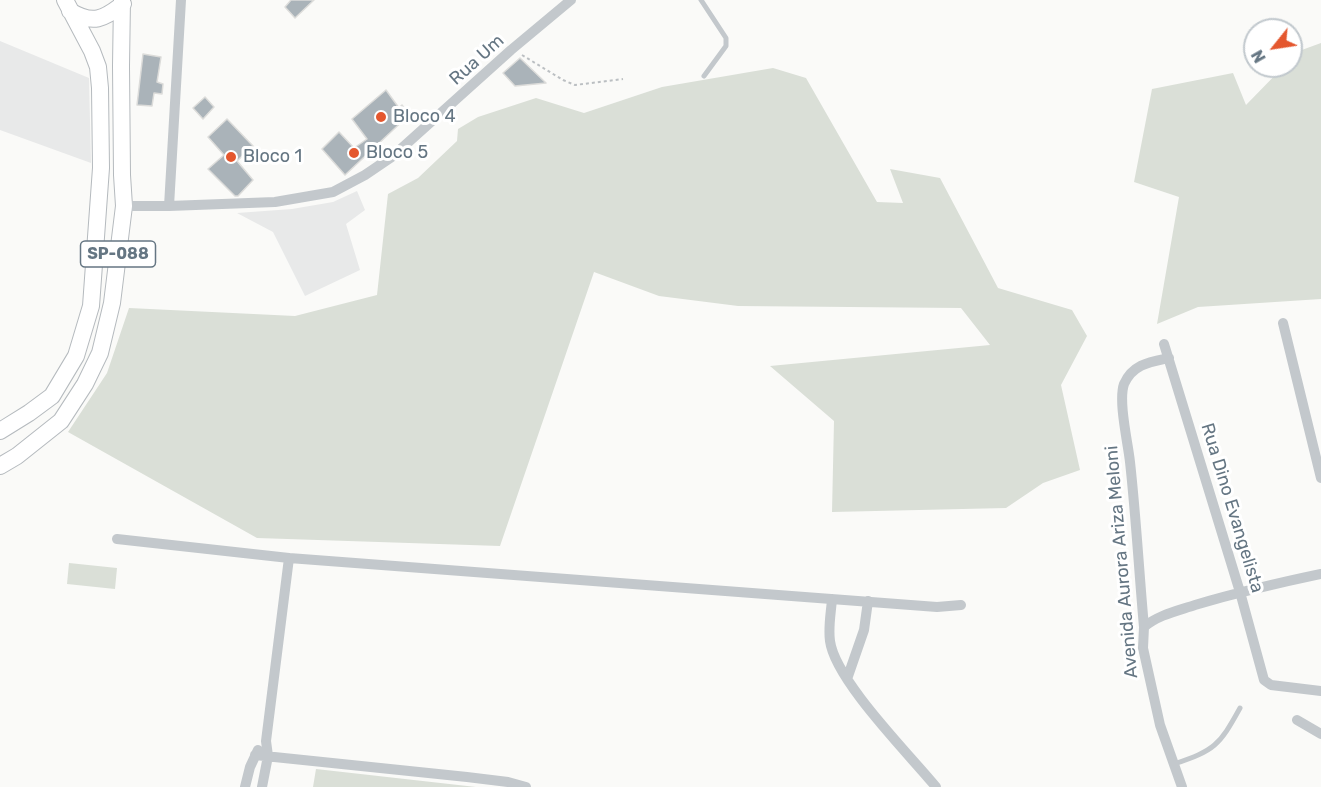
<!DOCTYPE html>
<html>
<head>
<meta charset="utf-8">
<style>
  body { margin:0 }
  #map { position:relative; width:1321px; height:787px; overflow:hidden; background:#fafaf8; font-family:Rubik,sans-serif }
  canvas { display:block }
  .north { position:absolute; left:1243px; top:18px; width:60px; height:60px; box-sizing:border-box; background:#fff; border:2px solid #c1c8cd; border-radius:50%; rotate:240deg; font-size:16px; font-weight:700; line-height:24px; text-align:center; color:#657683 }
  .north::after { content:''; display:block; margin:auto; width:21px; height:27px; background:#e4572e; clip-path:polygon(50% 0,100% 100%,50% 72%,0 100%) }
</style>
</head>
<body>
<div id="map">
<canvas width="1321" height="787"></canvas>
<div class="north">N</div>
</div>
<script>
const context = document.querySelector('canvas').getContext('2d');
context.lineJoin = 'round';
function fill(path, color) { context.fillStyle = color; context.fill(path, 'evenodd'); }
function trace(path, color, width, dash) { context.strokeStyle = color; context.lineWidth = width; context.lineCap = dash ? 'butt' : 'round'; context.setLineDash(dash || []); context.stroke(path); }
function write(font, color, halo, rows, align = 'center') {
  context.font = font + ' Rubik,sans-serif'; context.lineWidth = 6; context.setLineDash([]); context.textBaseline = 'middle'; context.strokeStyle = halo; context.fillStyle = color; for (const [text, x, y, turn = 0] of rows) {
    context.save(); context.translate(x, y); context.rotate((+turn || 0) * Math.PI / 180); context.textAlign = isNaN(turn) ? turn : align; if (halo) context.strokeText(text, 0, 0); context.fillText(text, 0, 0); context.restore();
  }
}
const built = new Path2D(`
  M0 41 89 78 91 163 0 130Z
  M357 191 365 210 346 224 360 270 305 296 273 232 237 213 292 209 333 202Z`);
const green = new Path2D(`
  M1321 43V299L1198 307 1157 324 1179 197 1134 182 1152 89 1233 73 1246 105 1284 66H1291V58L1299 51Z
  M773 68 806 78 877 202 903 203 890 169 940 178 998 288 1072 310 1087 336 1061 385 1080 470 1043 483 1006 508 832 512 834 421 770 366 990 345 961 308 738 306 659 296 594 272 500 546 257 538 68 432 107 373 129 308 295 316 377 295 388 194 418 178 457 141 458 129 478 117 536 98 584 113 662 87Z
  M69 563 117 568 115 589 67 584Z
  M316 769 476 787H313Z`);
const building = new Path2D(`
  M291 0H314L295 18 285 7Z
  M143 54 161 57 157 82 163 84 162 94 154 93 152 106 137 105Z
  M520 58 546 83 515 86 503 73Z
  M386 90 399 108 402 105 409 115 345 175 322 149 339 132 354 148 367 139 352 119Z
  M205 97 214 107 203 119 193 108Z
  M227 119 253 146 237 161 253 180 238 196H235L208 169 224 155 208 137Z`);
const path = new Path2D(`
  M522 55 563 80 575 85 623 79`);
const service = new Path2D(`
  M701 0 726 38V46L704 76
  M1174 764C1215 750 1219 746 1240 708`);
const minor = new Path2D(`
  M124 206H169L275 202 333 192 365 175 393 156 511 50 571 0
  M169 206 181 0
  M1283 323 1321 478
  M1164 344 1240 592 1264 680 1271 685 1321 691
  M1169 358C1150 362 1133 364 1124 384 1118 401 1128 443 1130 462 1136 516 1139 572 1144 627L1143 648 1160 725 1182 787
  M117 539 289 558 937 607 961 605
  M832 599C831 613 828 627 830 641 835 680 909 754 936 787
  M1144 627C1158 615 1177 611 1195 605 1236 593 1278 583 1321 574
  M847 679 864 630 868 601
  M1297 720 1321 734
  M255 755 467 777 508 782 526 787
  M245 787 250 767 258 750
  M262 787 268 756 266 741 289 558`);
const primary = new Path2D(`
  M70 11C93 25 104 19 123 4
  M0 431 29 413 52 396 76 356 91 306 101 168 100 88 98 67 92 51 65 0
  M0 466 17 456 61 421 85 384 100 353 112 303 124 206 122 175 121 66 122 0`);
const markers = [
  [381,117,6,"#e4572e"],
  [354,153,6,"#e4572e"],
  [231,157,6,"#e4572e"]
];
const shields = [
  [118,254,75]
];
const shieldNames = [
  ["SP-088",118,254]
];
const streetNames = [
  ["Rua Um",477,60,-42],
  ["Rua Dino Evangelista",1232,508,73],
  ["Avenida Aurora Ariza Meloni",1122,562,-95]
];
const poiNames = [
  ["Bloco 4",393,117],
  ["Bloco 5",366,153],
  ["Bloco 1",243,157]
];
fill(built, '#e8e9e9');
fill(green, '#dadfd7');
fill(building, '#aab3b9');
trace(building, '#dcdcda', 1.5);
trace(primary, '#b5babe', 18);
trace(path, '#bbbfc2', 2, [3, 3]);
trace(service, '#c3c8cc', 5);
trace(minor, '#c3c8cc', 10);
trace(primary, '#fff', 16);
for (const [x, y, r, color] of markers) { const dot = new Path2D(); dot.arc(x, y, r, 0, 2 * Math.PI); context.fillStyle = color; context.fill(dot); trace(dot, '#fff', 2); }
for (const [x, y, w] of shields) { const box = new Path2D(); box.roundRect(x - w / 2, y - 13, w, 26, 4.5); context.fillStyle = '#fff'; context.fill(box); trace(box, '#657683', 1.5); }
write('bold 16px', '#657683', null, shieldNames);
write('18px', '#657683', '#fff', streetNames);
write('18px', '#657683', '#fff', poiNames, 'left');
</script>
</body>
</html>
